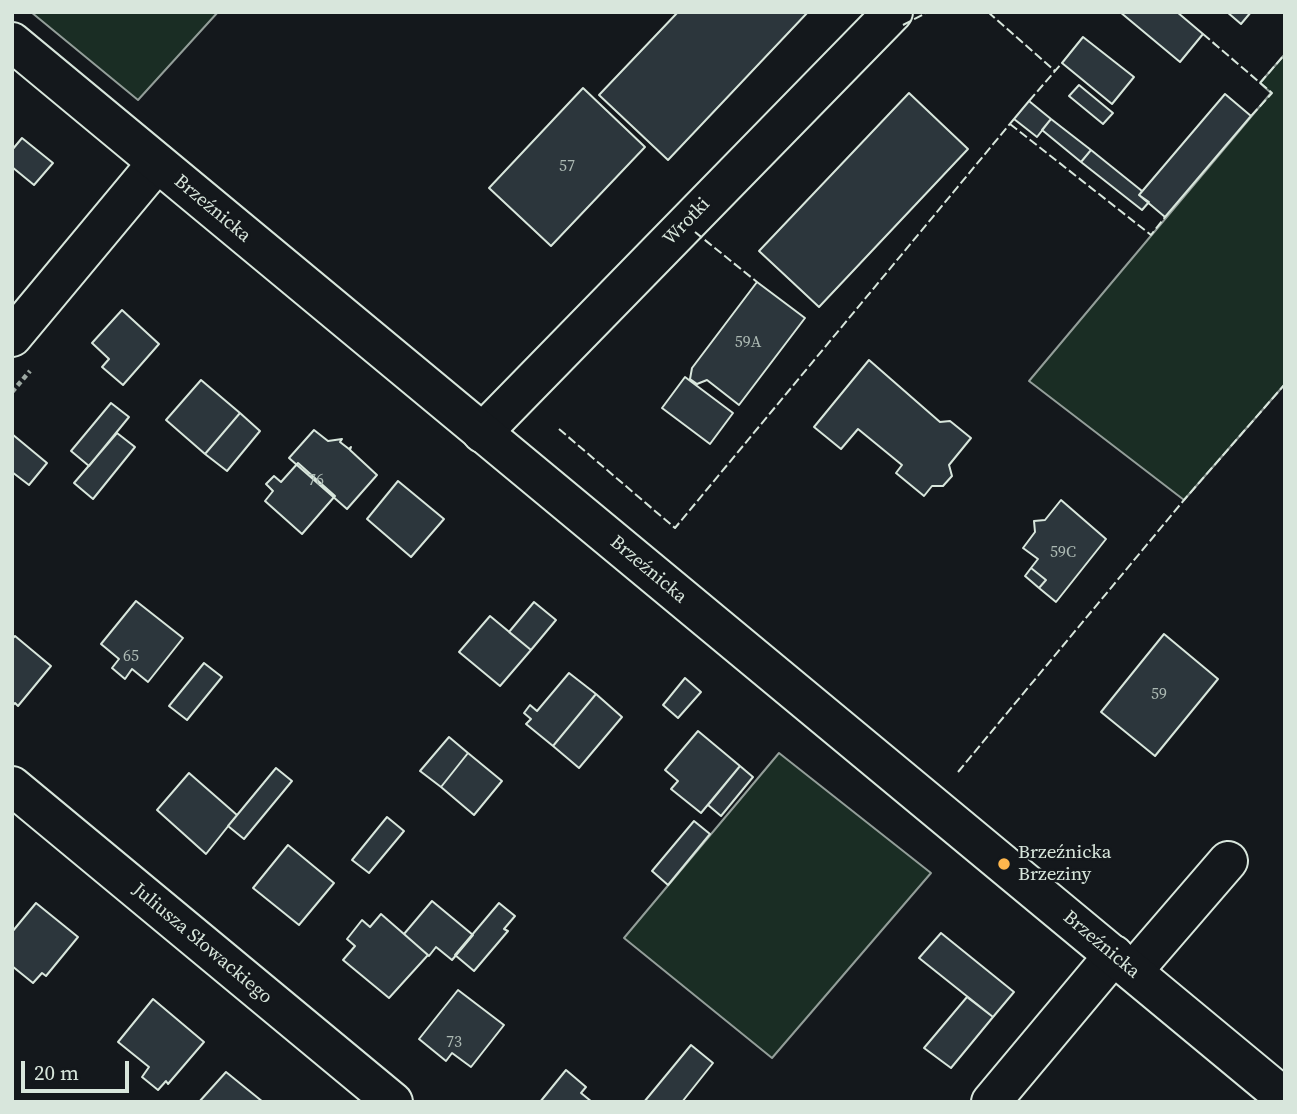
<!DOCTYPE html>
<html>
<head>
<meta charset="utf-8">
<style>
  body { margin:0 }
  #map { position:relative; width:1297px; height:1114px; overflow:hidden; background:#14181c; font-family:"Source Serif 4",serif }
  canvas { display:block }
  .frame { position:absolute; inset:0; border:14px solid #d8e6dc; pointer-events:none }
  .scale { position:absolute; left:21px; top:1061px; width:108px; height:32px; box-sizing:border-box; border:4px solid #d8e6dc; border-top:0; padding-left:9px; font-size:21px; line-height:24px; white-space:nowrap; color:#d8e6dc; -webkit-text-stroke:5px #14181c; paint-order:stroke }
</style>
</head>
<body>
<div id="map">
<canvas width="1297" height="1114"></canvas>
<div class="frame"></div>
<div class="scale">20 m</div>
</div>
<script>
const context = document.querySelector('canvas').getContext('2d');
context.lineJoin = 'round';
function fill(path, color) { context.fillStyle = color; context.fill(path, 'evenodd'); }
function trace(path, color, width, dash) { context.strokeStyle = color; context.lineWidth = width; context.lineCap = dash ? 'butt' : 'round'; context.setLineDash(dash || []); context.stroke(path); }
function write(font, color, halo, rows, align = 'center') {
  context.font = font + ' "Source Serif 4",serif'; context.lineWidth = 5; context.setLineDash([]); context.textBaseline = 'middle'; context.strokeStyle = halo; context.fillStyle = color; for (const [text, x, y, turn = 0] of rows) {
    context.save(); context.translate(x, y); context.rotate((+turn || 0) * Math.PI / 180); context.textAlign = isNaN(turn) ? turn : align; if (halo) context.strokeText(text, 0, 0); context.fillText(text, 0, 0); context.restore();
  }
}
const green = new Path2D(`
  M31 12H218L138 100Z
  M1285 54V384L1184 500 1029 381 1271 93 1260 83Z
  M779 753 931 873 772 1058 624 938Z`);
const building = new Path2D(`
  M678 12H808L668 160 599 95Z
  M1120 12H1177L1203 34 1180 62Z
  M1227 12H1251L1241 24Z
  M1083 37 1134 77 1112 104 1062 63Z
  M1079 85 1113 113 1103 124 1069 96Z
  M583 88 645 147 551 246 489 188Z
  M909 93 968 149 819 307 759 251Z
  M1225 94 1251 116 1165 217 1139 195Z
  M1029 101 1051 119 1037 137 1014 119Z
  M1051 119 1091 150 1081 162 1042 130Z
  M22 138 53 163 34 185 12 167V150Z
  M1091 150 1142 191 1139 195 1149 202 1142 210 1081 162Z
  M757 282 805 318 739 405 707 380 697 384 690 379 692 368Z
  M122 310 159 344 123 385 102 367 109 359 92 343Z
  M869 360 940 422 950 421 971 438 949 465 952 476 943 486H932L924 496 896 473 902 465 858 429 841 449 814 427Z
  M685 377 733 413 710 444 662 408Z
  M201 380 240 413 205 454 166 420Z
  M111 403 129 417 89 466 71 451Z
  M240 413 260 431 227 471 205 454Z
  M314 430 328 441 342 439 340 442 349 449 351 447 350 450 377 475 347 509 289 458Z
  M117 433 135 447 93 499 74 483Z
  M12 434 47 463 29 485 12 472Z
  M298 463 335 496 302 534 265 501 273 491 266 484 274 476 281 482Z
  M398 481 444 519 411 557 367 519Z
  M1061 500 1106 539 1056 602 1039 588 1046 580 1031 568 1038 559 1023 548 1035 532 1034 521 1045 520Z
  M1031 568 1046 580 1039 588 1025 576Z
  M136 601 183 638 148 682 132 669 125 679 112 668 119 659 101 644Z
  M534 602 556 620 531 650 509 632Z
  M490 616 531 650 500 686 459 652Z
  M1164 634 1218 679 1155 756 1101 712Z
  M15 636 51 666 18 706 15 703 12 706V639Z
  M204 663 222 677 187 720 169 706Z
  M569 673 596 694 553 746 526 724 531 719 524 713 530 705 537 711Z
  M685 678 701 692 678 718 663 705Z
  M596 694 622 717 579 768 553 746Z
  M698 731 740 766 701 813 671 789 678 781 665 770Z
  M449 737 468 753 441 787 420 771Z
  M468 753 502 781 474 815 441 787Z
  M740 766 753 777 721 816 708 805Z
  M276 768 292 781 244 839 228 826Z
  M189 773 237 815 206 854 157 810Z
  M387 817 404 831 369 873 352 860Z
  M694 821 710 834 668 885 652 871Z
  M288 845 334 883 299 925 253 888Z
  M432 901 473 935 452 960 436 947 429 956 404 934Z
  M36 903 78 937 46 976 42 973 33 983 12 966V932Z
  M499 903 515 916 504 929 508 931 474 971 455 955Z
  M381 914 428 955 389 998 343 960 355 946 347 939 362 920 370 927Z
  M941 933 1014 992 993 1017 919 958Z
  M458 990 504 1025 471 1067 452 1053 446 1061 419 1039Z
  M967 997 993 1017 951 1068 924 1048Z
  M153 999 204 1042 168 1084 166 1081 158 1090 142 1077 149 1067 118 1042Z
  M691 1045 713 1063 682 1102H644Z
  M566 1070 586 1087 581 1093 592 1102H540Z
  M226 1072 263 1102H199Z`);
const path = new Path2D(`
  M12 392 30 371`);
const minor = new Path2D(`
  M12 337 157 163
  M482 433 893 12
  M12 786 393 1102
  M1133 971 1228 861
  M991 1102 1114 955`);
const major = new Path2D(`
  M12 42 1285 1098`);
const fence = new Path2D(`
  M988 12 1055 71
  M903 25 928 12
  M1203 34 1272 93 1251 116
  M1260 83 1285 54
  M1029 101 1062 63
  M1010 124 1151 235 1165 217
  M695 232 757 282
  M559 429 675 528 1014 119
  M958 772 1184 500 1285 384`);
const markers = [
  [1004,864,7,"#ffb74d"]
];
const numberNames = [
  ["57",567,167],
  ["59A",748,343],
  ["76",316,481],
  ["59C",1063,553],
  ["65",131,657],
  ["59",1159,695],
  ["73",454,1043]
];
const streetNames = [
  ["Brzeźnicka",212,209,40],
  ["Wrotki",687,222,-46],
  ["Brzeźnicka",648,570,40],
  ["Juliusza Słowackiego",202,944,40],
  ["Brzeźnicka",1101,945,40]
];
const poiNames = [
  ["Brzeźnicka",1018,853],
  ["Brzeziny",1018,875]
];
fill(green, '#1a2d24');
trace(green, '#939e99', 2);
fill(building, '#2c363c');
trace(building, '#d8e6dc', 2);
trace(minor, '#d8e6dc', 42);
trace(major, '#d8e6dc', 42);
trace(path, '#9da8a2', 4.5, [5, 3.5]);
trace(minor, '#14181c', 38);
trace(major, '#14181c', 38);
trace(fence, '#d8e6dc', 2, [9, 3.5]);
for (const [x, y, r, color] of markers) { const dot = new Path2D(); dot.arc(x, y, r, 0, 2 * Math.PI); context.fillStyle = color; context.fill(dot); trace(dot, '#14181c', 2.5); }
write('16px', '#adbab4', null, numberNames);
write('19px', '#d8e6dc', '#14181c', streetNames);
write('19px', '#d8e6dc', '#14181c', poiNames, 'left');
</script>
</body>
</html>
